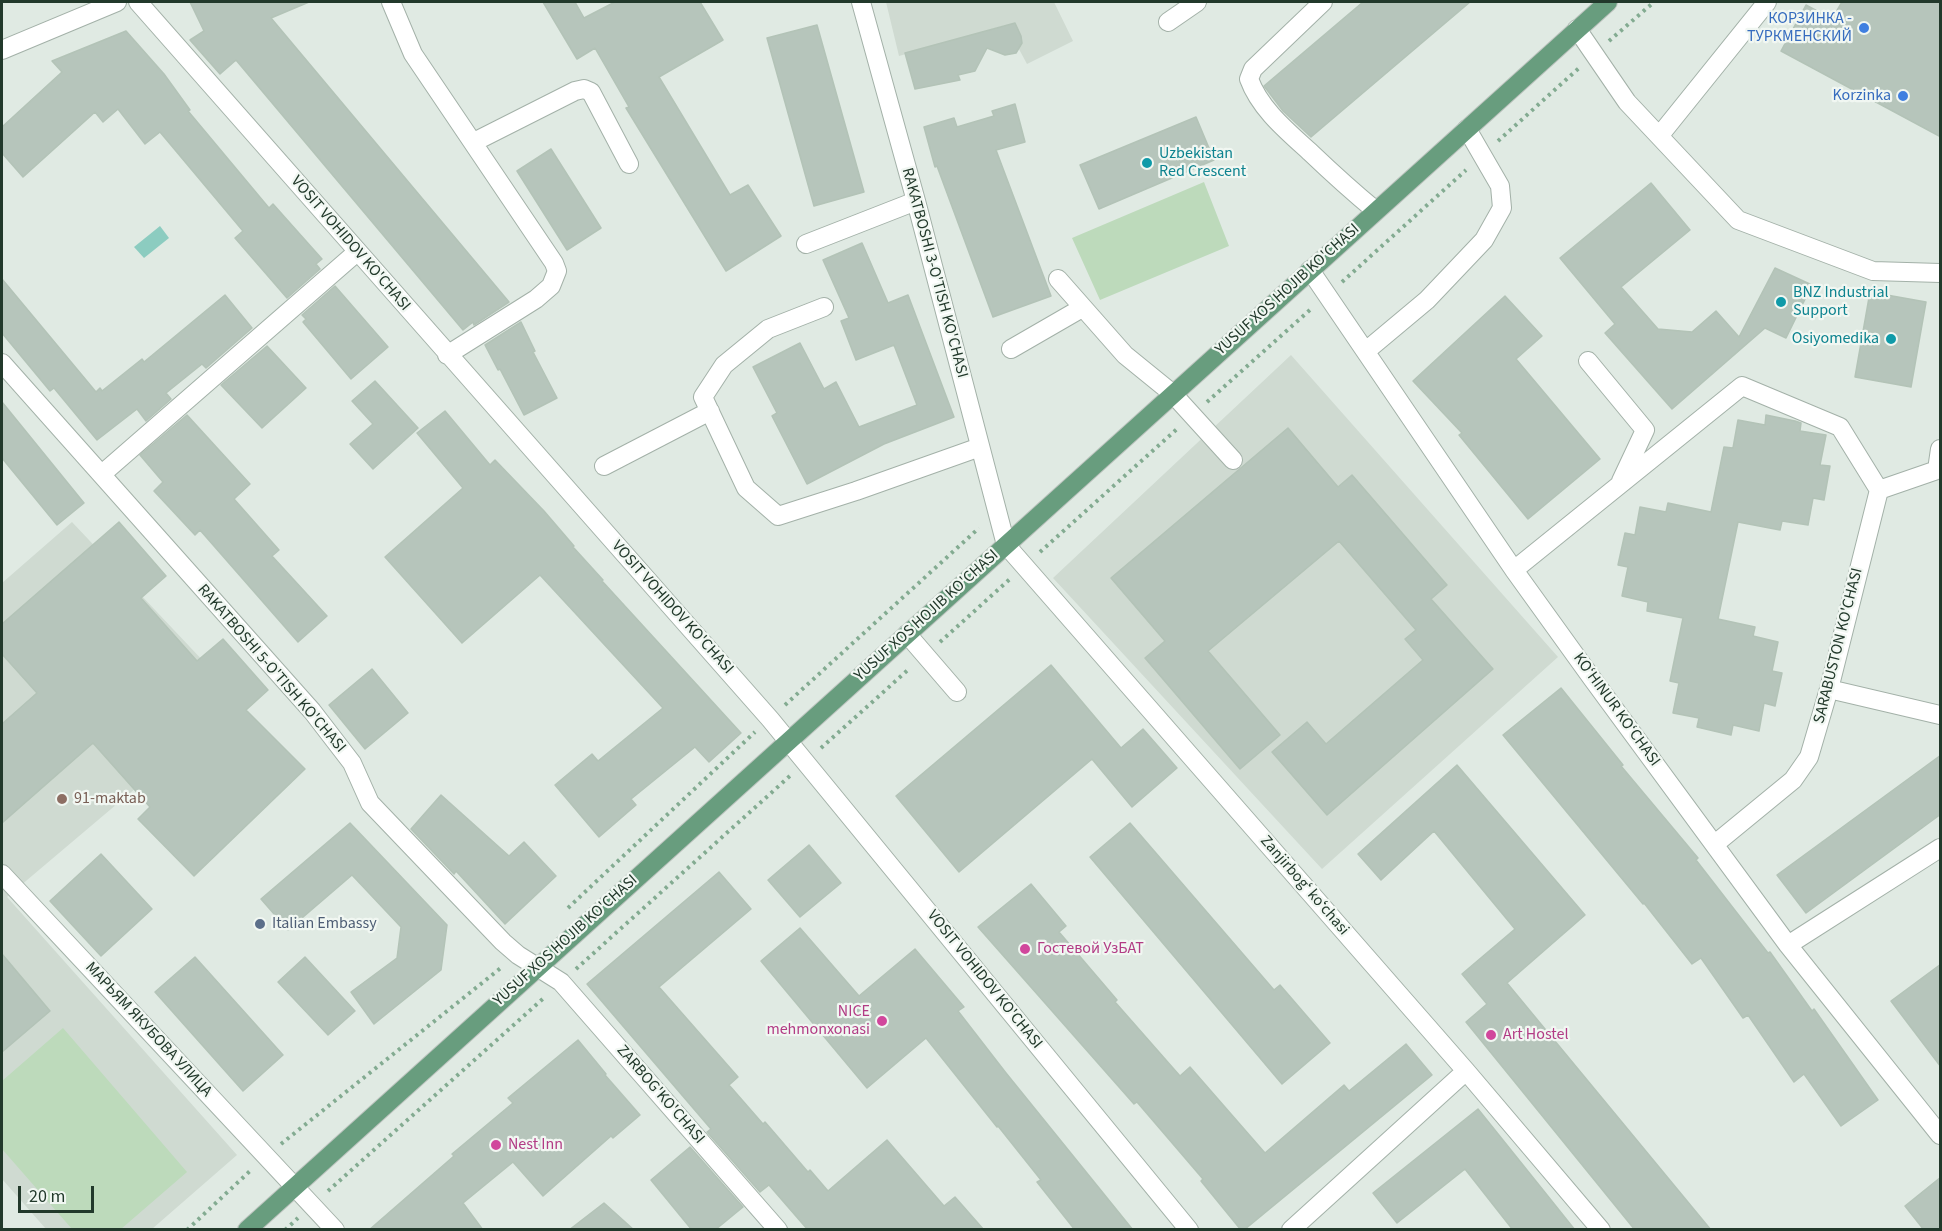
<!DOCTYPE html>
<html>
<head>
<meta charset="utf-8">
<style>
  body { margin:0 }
  #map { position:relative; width:1942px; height:1231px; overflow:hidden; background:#e0eae3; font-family:"Source Sans 3",sans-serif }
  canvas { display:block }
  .frame { position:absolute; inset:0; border:3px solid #22392b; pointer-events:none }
  .scale { position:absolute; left:18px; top:1186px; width:76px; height:27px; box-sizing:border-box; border:3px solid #22392b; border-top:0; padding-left:8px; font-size:18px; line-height:21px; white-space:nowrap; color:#22392b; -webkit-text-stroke:4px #f1f7f2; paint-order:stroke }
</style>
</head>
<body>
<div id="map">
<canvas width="1942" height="1231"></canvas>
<div class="frame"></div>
<div class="scale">20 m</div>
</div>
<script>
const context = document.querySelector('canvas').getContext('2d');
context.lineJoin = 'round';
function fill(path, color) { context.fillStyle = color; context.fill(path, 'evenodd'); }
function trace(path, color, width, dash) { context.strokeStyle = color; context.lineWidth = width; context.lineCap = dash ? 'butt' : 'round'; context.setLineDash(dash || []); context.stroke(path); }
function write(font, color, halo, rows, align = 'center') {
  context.font = font + ' "Source Sans 3",sans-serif'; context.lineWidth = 4.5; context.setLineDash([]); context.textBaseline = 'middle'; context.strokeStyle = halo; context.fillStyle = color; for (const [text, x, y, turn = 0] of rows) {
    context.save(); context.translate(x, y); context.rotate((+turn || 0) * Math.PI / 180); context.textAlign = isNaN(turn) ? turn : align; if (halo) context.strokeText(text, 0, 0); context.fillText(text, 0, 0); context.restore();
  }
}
const built = new Path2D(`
  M886 2H1054L1073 41 1027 64 1006 25 899 56Z
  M1291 355 1558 657 1322 869 1053 578Z
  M72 522 240 700 7 897 237 1155 152 1229H46L2 1179V583Z`);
const green = new Path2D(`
  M1204 182 1229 246 1100 300 1072 238Z
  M63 1028 187 1172 121 1229H72L2 1149V1081Z`);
const water = new Path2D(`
  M160 226 169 238 144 258 134 247Z`);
const building = new Path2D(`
  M190 2H309L271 18 509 302 474 325 473 322 463 330 236 60 220 74 190 40 204 31Z
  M543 2H575L584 18 615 2H700L723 40 659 77 730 195 748 185 781 236 726 271 626 108 629 107 595 48 577 59Z
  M1363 2H1470L1311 137 1283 111 1264 86Z
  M1842 2H1941V137L1781 51 1806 5 1832 19Z
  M1015 23 1021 36 1022 43 1016 53 1005 55 987 48 975 71 958 75 960 80 915 89 905 53Z
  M817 25 864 192 814 206 767 38Z
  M126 31 164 74 190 110 188 111 269 208 273 204 322 259 316 264 320 269 287 298 235 238 243 231 160 132 145 144 118 109 103 122 95 112 23 177 2 153V127L62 72 52 61Z
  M1015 104 1025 142 996 150 1051 296 993 317 937 166 935 167 924 127 954 118 957 127 994 116 992 111Z
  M1196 117 1214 160 1099 209 1080 165Z
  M551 149 601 228 567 250 517 171Z
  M1651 183 1690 230 1621 287 1658 329 1692 332 1716 311 1739 337 1775 268 1812 285 1786 338 1765 328 1672 409 1605 333 1615 324 1560 258Z
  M862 243 888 303 908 295 954 417 884 444 807 484 772 416 777 413 753 367 800 343 824 389 836 382 859 427 917 405 894 345 856 360 841 321 849 318 823 260Z
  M2 279 96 392 100 388 102 391 142 359 144 362 225 295 252 328 206 368 202 364 166 393 171 399 146 421 137 409 97 440 54 388 50 391 2 333Z
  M335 286 388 347 351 379 303 322 306 319 302 315Z
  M1870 292 1926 302 1911 387 1855 377Z
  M1505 296 1542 336 1516 359 1600 459 1528 519 1459 435 1462 433 1413 381Z
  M521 322 535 351 533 352 557 398 524 415 500 369 498 370 485 345Z
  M267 346 306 388 262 428 221 385Z
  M375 381 418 428 373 469 350 444 373 424 352 401Z
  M2 402 84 503 57 525 2 458Z
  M445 411 490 465 495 460 544 511 574 546 573 547 603 580 602 581 741 733 709 762 695 747 631 799 636 805 599 837 555 785 592 754 598 761 663 708 540 575 462 643 385 557 463 488 417 433Z
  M187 415 250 484 234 499 279 550 272 556 327 616 298 642 200 530 195 535 154 491 163 482 140 455Z
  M1766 415 1795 421 1801 423 1800 431 1826 435 1820 465 1830 466 1824 500 1813 498 1808 525 1782 521 1780 530 1738 522 1718 619 1755 627 1753 636 1778 642 1772 671 1782 673 1775 706 1764 703 1759 731 1733 725 1731 735 1697 727 1699 718 1673 713 1679 683 1670 681 1683 618 1647 611 1648 602 1622 596 1628 567 1618 565 1625 533 1635 535 1640 507 1666 512 1668 503 1711 512 1724 447 1733 448 1738 420 1765 425Z
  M1288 428 1338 487 1352 475 1447 585 1431 599 1493 669 1327 815 1272 752 1307 722 1326 744 1423 660 1405 639 1416 630 1339 541 1208 651 1280 735 1240 769 1145 658 1165 641 1111 578Z
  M119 522 166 576 141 598 197 661 223 639 268 690 246 710 305 769 194 876 138 819 150 807 93 743 2 823V724L37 693 2 654V624Z
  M1051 665 1121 748 1143 729 1177 768 1132 807 1092 759 959 872 896 796Z
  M372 669 408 713 365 749 329 705Z
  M1561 688 1623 765 1621 766 1698 858 1696 860 1768 953 1770 952 1812 1011 1814 1009 1878 1100 1841 1126 1804 1074 1794 1082 1748 1015 1743 1018 1701 958 1692 964 1644 903 1643 904 1503 735Z
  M1941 755V814L1806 913 1777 875Z
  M1457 765 1585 915 1507 983 1711 1230H1635L1466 1022 1487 1004 1462 974 1515 929 1434 831 1381 880 1358 854Z
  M441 795 509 856 524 842 556 876 505 924 456 871 454 874 411 829Z
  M350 823 447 925 441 970 374 1024 351 992 397 958 401 927 352 875 288 930 261 899Z
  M1130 823 1274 990 1280 985 1330 1043 1282 1084 1090 857Z
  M809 845 841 883 800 917 768 880Z
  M101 854 152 909 101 956 50 901Z
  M719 872 751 909 659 987 738 1077 729 1085 763 1124 765 1122 808 1172 810 1170 828 1191 887 1140 944 1206 955 1197 984 1230H808L769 1185 760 1192 707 1132 711 1129 587 984Z
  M1031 884 1066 926 1059 932 1117 1000 1115 1002 1180 1076 1190 1067 1265 1153 1344 1085 1349 1091 1406 1044 1432 1075 1244 1230H1241L1201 1181 1203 1179 1137 1102 1134 1104 978 927Z
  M800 928 859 996 915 949 964 1007 958 1011 1006 1073 1133 1230H1075L1037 1182 1041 1180 998 1126 997 1127 926 1038 867 1088 761 961Z
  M2 954 50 1011 2 1052Z
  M195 957 283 1055 243 1091 155 992Z
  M305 957 355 1011 328 1035 278 982Z
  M1941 964V1067L1891 1001Z
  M578 1040 606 1074 605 1075 640 1115 613 1138 611 1136 543 1196 513 1162 463 1203 483 1230H369L454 1156 452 1154 513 1103 508 1098Z
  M1478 1109 1543 1190 1575 1230H1513L1465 1169 1397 1223 1373 1193Z
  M690 1147 743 1207 715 1230H692L651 1180Z
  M1941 1177V1230H1924L1905 1206Z
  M604 1203 634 1230H569Z`);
const path = new Path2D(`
  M1609 41 1654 2
  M1498 141 1579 68
  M1342 282 1466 170
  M1207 402 1311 309
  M1040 552 1177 429
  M940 642 1010 579
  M785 705 979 528
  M821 748 909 669
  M568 908 755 732
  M576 969 791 775
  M281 1144 502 967
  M328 1191 546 996
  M187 1230 250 1171
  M285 1230 298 1218`);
const minor = new Path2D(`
  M138 2 770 719 1189 1230
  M391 2 413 54 554 263 557 271 551 286 536 299 447 355
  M861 2 916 201 1006 545 1466 1071 1601 1230
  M1323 2 1253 69 1249 79C1260 109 1287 131 1310 152 1332 173 1353 192 1376 211
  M1168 22 1197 2
  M1577 29 1627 102 1738 220 1873 271 1940 273
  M2 50 117 2
  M1660 135 1767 2
  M474 142 575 91 584 89 591 92 629 164
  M806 244 916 201
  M1310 270 1514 570 1591 677 1788 945 1940 1135
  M1058 279 1125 355 1173 394 1233 460
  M824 307 768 329 724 365 703 397 746 488 778 516 856 491 980 447
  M1011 349 1082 308
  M1366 351 1427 300 1484 240 1502 208 1500 186 1467 129
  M1588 361 1645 430 1621 481
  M2 363 312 711 352 763 370 803 503 942 518 955 561 982 778 1230
  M604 466 710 411
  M1937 470 1940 449
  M102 474 357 252
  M1514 570 1742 386 1840 427 1879 490
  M907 634 957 692
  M1829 689 1940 715
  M1715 844 1793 780 1809 757 1829 689 1879 490 1937 470
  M2 874 335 1230
  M1788 945 1940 848
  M1291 1230 1466 1071`);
const major = new Path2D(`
  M247 1230 1608 2`);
const markers = [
  [1864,28,6,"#3f7fe0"],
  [1903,96,6,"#3f7fe0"],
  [1147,163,6,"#0f9aa8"],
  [1781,302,6,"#0f9aa8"],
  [1891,339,6,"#0f9aa8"],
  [62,799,6,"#8d6e63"],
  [260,924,6,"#5c6f8a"],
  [1025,949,6,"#d1479c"],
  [882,1021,6,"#d1479c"],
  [1491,1035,6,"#d1479c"],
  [496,1145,6,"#d1479c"]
];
const shopNames = [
  ["КОРЗИНКА -",1852,19],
  ["ТУРКМЕНСКИЙ",1852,37],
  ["Korzinka",1891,96]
];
const cultureNames = [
  ["Uzbekistan",1159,154],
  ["Red Crescent",1159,172],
  ["BNZ Industrial",1793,293],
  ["Support",1793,311],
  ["Osiyomedika",1879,339,"right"]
];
const streetNames = [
  ["VOSIT VOHIDOV KO'CHASI",350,244,49],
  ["RAKATBOSHI 3-O'TISH KO'CHASI",934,273,75],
  ["YUSUF XOS HOJIB KO'CHASI",1288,290,-42],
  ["VOSIT VOHIDOV KO'CHASI",672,608,48],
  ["YUSUF XOS HOJIB KO'CHASI",927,616,-42],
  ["SARABUSTON KO'CHASI",1839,646,-76],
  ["RAKATBOSHI 5-O'TISH KO'CHASI",271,669,49],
  ["KO‘HINUR KO‘CHASI",1616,710,54],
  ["Zanjirbogʻ koʻchasi",1304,886,49],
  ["YUSUF XOS HOJIB KO'CHASI",566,941,-42],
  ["VOSIT VOHIDOV KO'CHASI",984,980,51],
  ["МАРЬЯМ ЯКУБОВА УЛИЦА",148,1030,47],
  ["ZARBOG'KO'CHASI",660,1095,49]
];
const educationNames = [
  ["91-maktab",74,799]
];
const serviceNames = [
  ["Italian Embassy",272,924]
];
const hotelNames = [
  ["Гостевой УзБАТ",1037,949],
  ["NICE",870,1012,"right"],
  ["mehmonxonasi",870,1030,"right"],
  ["Art Hostel",1503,1035],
  ["Nest Inn",508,1145]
];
fill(built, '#cfdad1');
fill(green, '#bddabb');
fill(water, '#8cccc0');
fill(building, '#b6c5bb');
trace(building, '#b3c3b7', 1.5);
trace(minor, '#a3b1a8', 20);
trace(major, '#bdc4bf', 20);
trace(path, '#83ab91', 4, [3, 4.5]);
trace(minor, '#fff', 18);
trace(major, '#689d7e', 18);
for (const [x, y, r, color] of markers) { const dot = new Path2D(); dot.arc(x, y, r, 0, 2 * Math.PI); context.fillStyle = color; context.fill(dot); trace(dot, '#f1f7f2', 2); }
write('16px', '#366cbe', '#f1f7f2', shopNames, 'right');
write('16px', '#0d838f', '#f1f7f2', cultureNames, 'left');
write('16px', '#22392b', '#f1f7f2', streetNames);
write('16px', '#785e54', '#f1f7f2', educationNames, 'left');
write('16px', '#4e5e75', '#f1f7f2', serviceNames, 'left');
write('16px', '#b23c85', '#f1f7f2', hotelNames, 'left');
</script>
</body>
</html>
